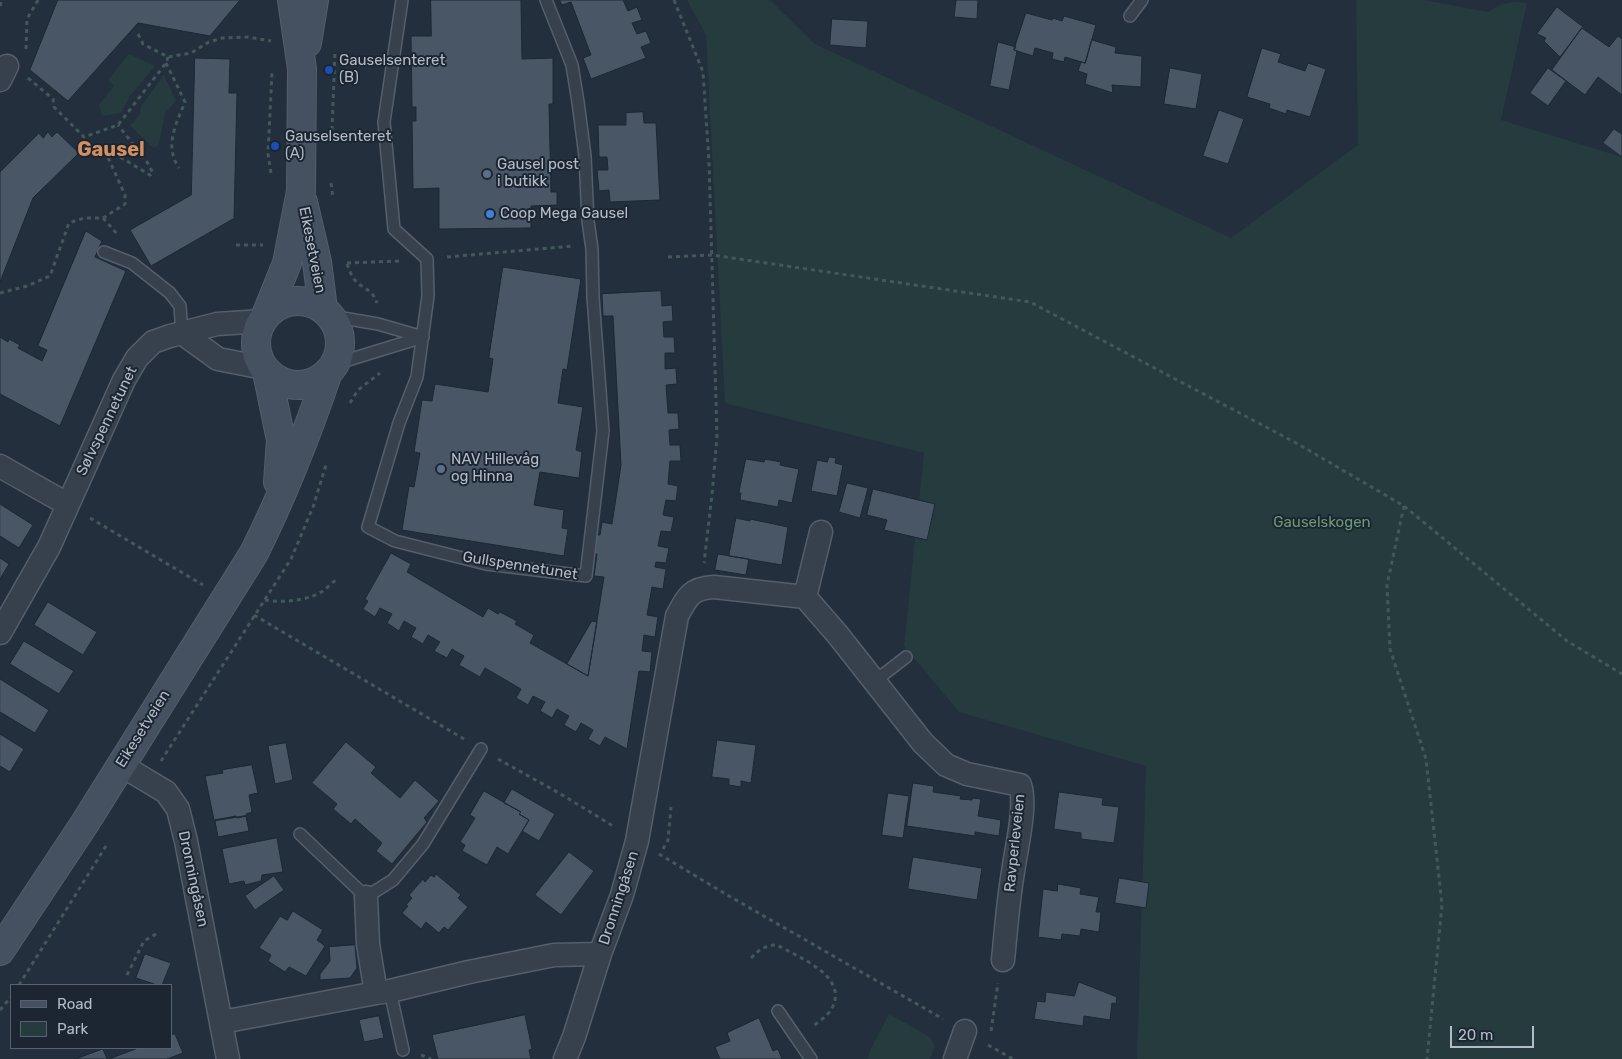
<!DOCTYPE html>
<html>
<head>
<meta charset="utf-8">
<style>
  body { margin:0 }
  #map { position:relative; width:1622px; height:1059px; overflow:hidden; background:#232f3d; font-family:Rubik,sans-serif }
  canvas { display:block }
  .legend { position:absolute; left:10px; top:984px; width:162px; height:65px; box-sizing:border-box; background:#1c2632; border:1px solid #58626e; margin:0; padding:6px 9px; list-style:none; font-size:15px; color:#b3bbc8 }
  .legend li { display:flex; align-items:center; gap:10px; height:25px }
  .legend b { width:25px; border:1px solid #58626e }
  .scale { position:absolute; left:1450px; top:1026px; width:84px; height:22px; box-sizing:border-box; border:2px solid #b3bbc8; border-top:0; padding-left:6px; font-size:15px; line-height:18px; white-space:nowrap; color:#b3bbc8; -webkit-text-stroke:4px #1c2632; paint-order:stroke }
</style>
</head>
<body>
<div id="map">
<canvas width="1622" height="1059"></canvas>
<ul class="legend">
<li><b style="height:6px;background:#455060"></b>Road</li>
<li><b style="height:14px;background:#253b3e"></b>Park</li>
</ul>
<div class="scale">20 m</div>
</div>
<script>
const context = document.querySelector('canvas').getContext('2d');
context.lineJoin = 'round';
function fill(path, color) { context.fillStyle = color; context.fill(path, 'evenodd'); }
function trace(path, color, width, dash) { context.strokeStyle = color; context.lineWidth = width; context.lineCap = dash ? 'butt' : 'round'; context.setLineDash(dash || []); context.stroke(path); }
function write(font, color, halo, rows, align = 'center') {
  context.font = font + ' Rubik,sans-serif'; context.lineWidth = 4; context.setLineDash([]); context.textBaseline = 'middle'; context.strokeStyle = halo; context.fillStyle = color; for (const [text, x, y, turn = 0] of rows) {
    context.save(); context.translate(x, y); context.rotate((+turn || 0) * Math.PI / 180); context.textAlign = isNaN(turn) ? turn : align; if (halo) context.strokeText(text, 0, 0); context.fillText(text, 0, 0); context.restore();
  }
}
const green = new Path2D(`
  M687 0H770L815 44 1231 238 1358 145 1356 0H1424L1488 12C1500 3 1512 0 1527 3L1501 120 1622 157V1059H1137L1146 766 959 712 904 646 924 453 725 403 706 35Z
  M129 54 155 66 130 96 121 113 102 116 99 105 114 86 108 80Z
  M164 75 176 101 165 113 159 144 154 148 130 126 140 114 141 106Z
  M889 1014 930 1037 935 1046 930 1059H868L870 1050Z`);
const building = new Path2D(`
  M58 0H240L210 36 138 23 68 101 30 70Z
  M431 0H521L522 59 553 58V104H549L551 192H557V205L531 206V228L439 229V188L413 189 412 121H416V107H412L411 36H431Z
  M560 0H623L628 11 637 7 642 20 632 23 637 34 646 31 651 43 641 47 646 58 591 79 583 58 591 55 571 2 562 5Z
  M953 0H978L977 19 954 17 956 0Z
  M1557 7 1587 30V31L1582 28 1560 57 1544 41 1546 38 1537 34Z
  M1026 13 1052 20 1053 18 1062 21 1064 16 1096 25 1085 63 1065 57 1064 62 1052 59 1053 53 1035 48 1033 56 1014 50Z
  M832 19 868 21 866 48 830 45Z
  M1582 28 1609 47 1618 36 1622 39V95L1598 77 1585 95 1552 70Z
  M1092 40 1116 47 1115 53 1142 56 1141 87 1112 85 1113 93 1085 84 1087 74 1078 71 1081 62 1085 63Z
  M998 42 1016 47 1014 50 1017 51 1009 90 990 86Z
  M1262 48 1281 54 1278 62 1305 71 1308 63 1326 69 1310 117 1287 110 1286 114 1269 108 1270 104 1247 97Z
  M195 58 230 59 229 93H237L234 220 233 219 151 266 130 230 191 195Z
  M1170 68 1202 74 1196 109 1164 104Z
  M1548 68 1566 81 1548 106 1530 93Z
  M1219 110 1244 119 1228 164 1203 156Z
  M643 112 644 123H656L660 200 610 202 609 190 599 191 597 170H608L607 157H599L598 125H626V113Z
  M1614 129 1622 134V157L1603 143Z
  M48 132 52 137 57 132 79 153 33 198 0 282V172L39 133 43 138Z
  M86 231 102 241 95 257 126 271 60 426 0 394V337L8 342 9 339 20 345 18 348 42 361 47 350 38 346Z
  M503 267 581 279 567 370 563 369 558 403 583 407 576 450 582 452 579 478 540 472 534 505 564 510 562 528 568 529 564 556 402 530 409 486 414 487 420 453 414 452 422 400 432 401 435 384 488 392 493 359 489 358Z
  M661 291 662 306 672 305 673 321 663 322 664 337H674L675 353H665V369L676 368 677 384 666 385 668 413H678L679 429 669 430 670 445H680L681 461H670L668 484 678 486 676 501 666 500 663 515 674 517 671 532 661 531 658 546 669 548 666 563 656 562 655 567 666 569 663 589 652 587 647 615 658 617 655 637 644 635 642 651 652 652 650 672 639 671 627 749 605 737 600 746 588 739 593 730 581 723 576 732 564 725 569 716 557 709 552 718 540 711 545 702 533 696 528 705 516 698 521 689 485 668 480 677 459 665 464 656 452 649 447 658 434 651 440 642 428 635 423 644 411 637 416 628 404 621 399 631 387 623 392 614 380 608 375 617 363 609 368 601 365 599 391 553 411 564 407 572 483 617 488 608 498 614 500 612 517 621 515 624 534 635 530 643 588 676 604 577 594 576 597 554H594L597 535H600L602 522 612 524 621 465 613 316H603L602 294Z
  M829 457 836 458 835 463 843 465 837 496 811 491 817 460 827 462Z
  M746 459 764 462 765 459 781 462 780 465 799 469 792 503 779 500 778 507 740 500 741 493H739Z
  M847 483 868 488 860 518 839 512Z
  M873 489 935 504 927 540 884 530 887 520 867 515Z
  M0 504 33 525 19 548 0 536Z
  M736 518 750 521V519L788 527 782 565 729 556Z
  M718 554 749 559 746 575 715 570Z
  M0 558 9 564 0 579Z
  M48 602 97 632 83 655 34 625Z
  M592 621 597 622 588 676 567 664Z
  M24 641 74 671 59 694 10 664Z
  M0 679 49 710 35 733 0 712Z
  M0 734 24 749 10 772 0 766Z
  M717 740 756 745 751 783 741 781V787L729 785V779L712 777Z
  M346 742 376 767 371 773 400 798 415 780 439 801 424 818 427 822 392 864 376 851 382 843 355 819 351 824 333 809 337 804 312 783Z
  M286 743 293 780 275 784 268 746Z
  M252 765 258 793 249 795 252 812 246 814 247 816 237 818 236 816 214 820 205 776 223 773 222 770Z
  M913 783 934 786 933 792 961 796 960 799 972 800V798L981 799 978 816 1001 820 999 836 975 832V836L907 826Z
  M512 789 555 814 539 841 522 831 529 820 519 814 521 812 504 803Z
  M484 791 521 812 519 814 529 820 508 854 497 847 487 865 462 851 465 845 460 842 475 818 470 815Z
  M1059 792 1103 798 1102 805 1119 807 1114 843 1081 839V833L1054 829Z
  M888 793 909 796 903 838 882 835Z
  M246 816 249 831 218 837 215 821Z
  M277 838 283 872 262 875 261 881 245 885 244 881 229 884 222 849Z
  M569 852 594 871 561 915 535 895Z
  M913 857 982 868 977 900 908 889Z
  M436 874 461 895 458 898 468 907 448 930 444 927 439 933 426 922 421 929 402 913 408 906 406 905 412 898 409 895 423 879 425 882 431 875 434 877Z
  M274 876 284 890 255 910 245 896Z
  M1119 878 1149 883 1146 908 1115 903Z
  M1058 884 1081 888 1080 894 1099 897 1096 912H1101L1099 932 1081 929 1080 936 1062 934 1061 940 1038 937 1043 889 1057 891Z
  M293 911 323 930 317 940 325 946 306 976 289 967 285 972 268 961 271 955 259 948 280 916 287 920Z
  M355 945 357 968 350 978 320 980V974L330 961 329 947Z
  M145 954 171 963 162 985H157L136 978Z
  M1079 982 1117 997 1116 1004 1112 1003 1110 1020 1084 1016 1083 1026 1034 1019 1037 1001 1045 1002 1046 992 1074 996Z
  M525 1015 532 1049 529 1050 531 1059H438L432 1035Z
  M379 1016 384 1038 364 1042 359 1020Z
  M759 1018 773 1051 778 1049 782 1059H720L715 1047 730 1041 727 1033Z
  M175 1034 183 1053 167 1059H109L138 1048H171V1035Z
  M103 1049 107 1059H76Z`);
const path = new Path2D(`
  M674 0 703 72 709 162 717 436 712 495 704 563
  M0 6 2 0
  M138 34 143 44 168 57 191 53 209 42 222 38 248 37 271 41
  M26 49 27 19 38 0
  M166 63 185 102C176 124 164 146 179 168
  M28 78 53 99 54 107 84 137 118 125 166 63 168 57
  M332 130 335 51
  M271 173 268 154 272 72
  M331 183 333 199
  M103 218 118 235
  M236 245H263
  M447 257 573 246
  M668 257 712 255 1030 302 1298 444 1404 506 1567 641 1622 674
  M347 263 399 261
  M347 264C349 269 351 275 354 279 363 290 372 288 377 303
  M0 293 27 286 50 276 69 223 84 218H103L125 204V195L107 155 110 151 150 175 153 173 147 162 118 125
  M350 403 358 390 380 373
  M1404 506 1387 585 1390 649 1426 759 1442 905 1427 1059
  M90 518 203 585
  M265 600C283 603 307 601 323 591 328 587 333 582 338 578
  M254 615 464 739
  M498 759 559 793 613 826
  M161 761 291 559 313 507 326 465
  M663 849 668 840 671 807
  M659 854 729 896 943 1019
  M751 958C759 950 765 945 777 945 798 957 849 976 832 1008 828 1016 818 1022 812 1027
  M127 975 144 941 156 934
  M19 985 106 846
  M0 1010 11 997
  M991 1031 998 983
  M988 1045 1013 1059
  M421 1055 431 1059`);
const lane = new Path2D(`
  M402 0 384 122 394 229 427 259 428 296 417 377 399 423 368 527 395 541 486 564 586 576 603 431 593 297 592 249 588 221 585 156 578 102 572 65 546 0
  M1130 16 1142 0
  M104 252 132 263 170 293 180 306 182 333
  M331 316 378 324 423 337
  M335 364 423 337
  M875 681 906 657
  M300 834 366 897 393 880 423 844 481 749
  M390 991 403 1050
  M778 1011 811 1059`);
const street = new Path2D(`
  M0 80 7 66
  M182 333 218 359 264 368
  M0 466 67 504
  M805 597 821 532
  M0 633 49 547 124 380 137 358 153 342 170 336 217 324 262 321
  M121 765 166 792 178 809 186 841 228 1059
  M366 897 368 944 376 993
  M222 1022 376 993 390 991 469 972 554 955 600 954
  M565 1059 574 1037 600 954 622 895 637 841 677 616C687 597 691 588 714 587L805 597 838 635 923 743 946 765 967 774 1020 785C1027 806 1016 849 1013 872 1008 901 1006 931 1003 960
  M955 1059 965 1031`);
const secondary = new Path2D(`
  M307 43 314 0
  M303 202 317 262 323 309
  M256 343a42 42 0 1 1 84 0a42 42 0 1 1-84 0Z
  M266 315 287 263 301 191 302 69 292 0
  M267 372 281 440 278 482
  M0 951 85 823 254 553C283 495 307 434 328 372`);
const markers = [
  [329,70,5,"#1a4fb4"],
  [275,146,5,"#1a4fb4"],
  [487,174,5,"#5c6f8a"],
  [490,214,5,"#3f7fe0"],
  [441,469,5,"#5c6f8a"]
];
const poiNames = [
  ["Gauselsenteret",339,61],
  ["(B)",339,78],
  ["Gauselsenteret",285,137],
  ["(A)",285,154],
  ["Gausel post",497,165],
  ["i butikk",497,182],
  ["Coop Mega Gausel",500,214],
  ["NAV Hillevåg",451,460],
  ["og Hinna",451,477]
];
const streetNames = [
  ["Eikesetveien",312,250,79],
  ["Sølvspennetunet",107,421,-64],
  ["Gullspennetunet",520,566,9],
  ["Eikesetveien",143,729,-58],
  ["Ravperleveien",1015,843,-84],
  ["Dronningåsen",193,879,78],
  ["Dronningåsen",619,898,-72]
];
const parkNames = [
  ["Gauselskogen",1322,523]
];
const districtNames = [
  ["Gausel",111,150]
];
fill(green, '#253b3e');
fill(building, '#495666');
trace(building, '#1e2834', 1);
trace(lane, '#555e6b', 14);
trace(street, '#555e6b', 25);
trace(secondary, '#555e6b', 30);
trace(path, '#43585b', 3, [4, 4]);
trace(lane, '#37414d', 11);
trace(street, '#37414d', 22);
trace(secondary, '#455060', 28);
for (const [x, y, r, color] of markers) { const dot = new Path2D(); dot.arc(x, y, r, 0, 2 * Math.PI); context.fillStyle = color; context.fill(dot); trace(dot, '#1c2632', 2); }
write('15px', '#b3bbc8', '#1c2632', poiNames, 'left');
write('15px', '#b3bbc8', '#1c2632', streetNames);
write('15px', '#6a9973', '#1c2632', parkNames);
write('bold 20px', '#d59061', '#1c2632', districtNames);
</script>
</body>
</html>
